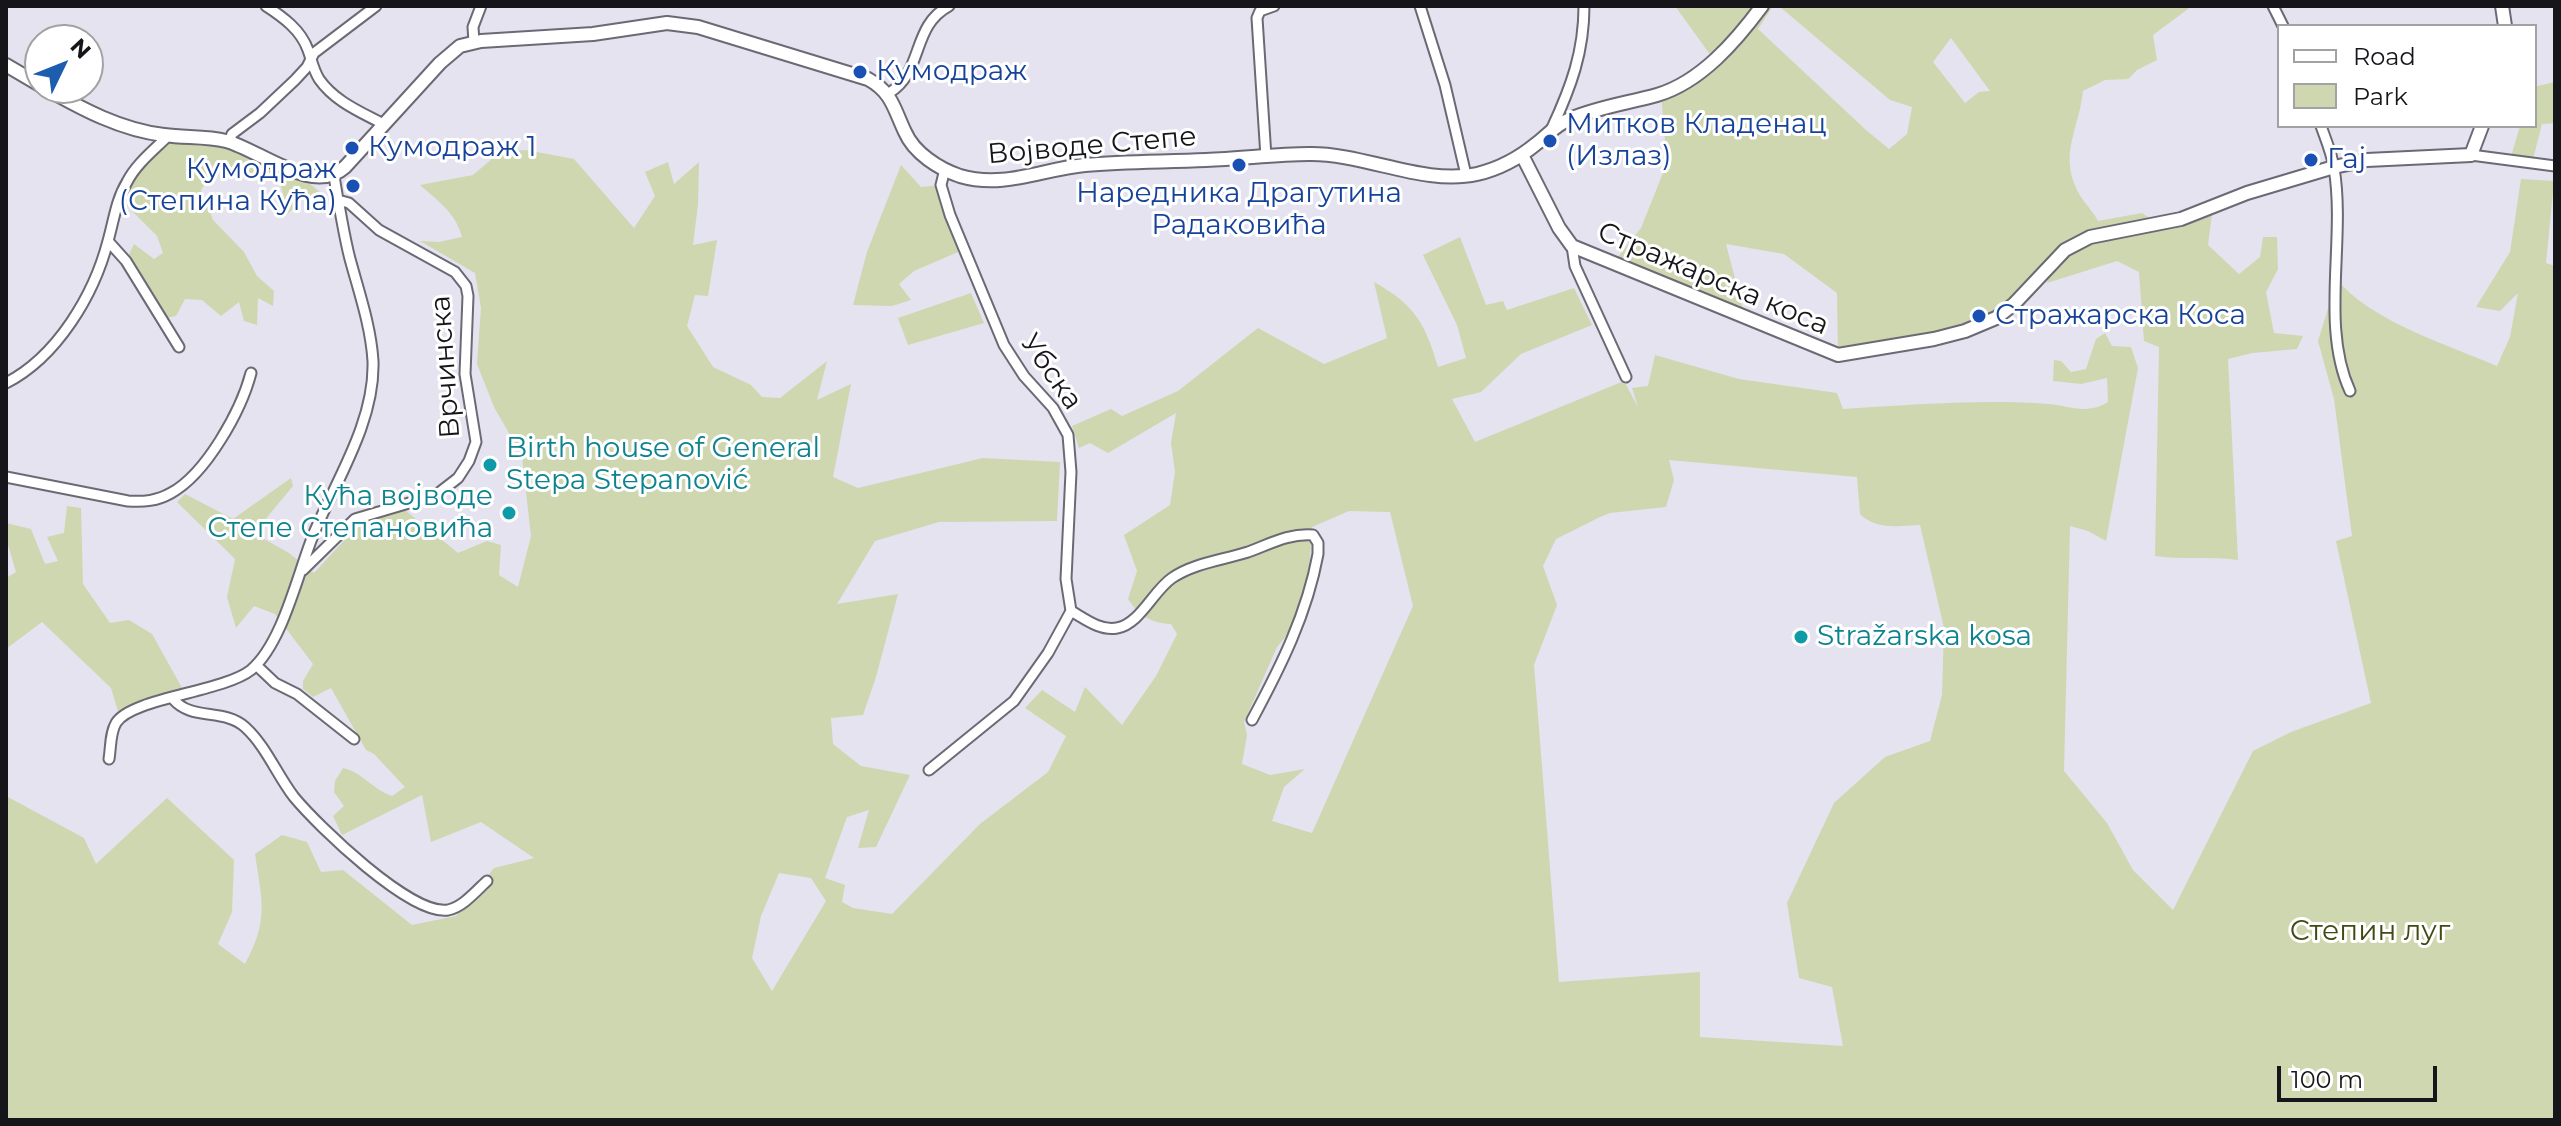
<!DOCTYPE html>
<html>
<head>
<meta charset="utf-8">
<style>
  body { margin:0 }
  #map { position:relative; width:2561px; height:1126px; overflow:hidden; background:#e4e3ef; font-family:Montserrat,sans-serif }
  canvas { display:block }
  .frame { position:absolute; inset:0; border:8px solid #16161a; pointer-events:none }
  .legend { position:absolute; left:2277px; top:24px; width:260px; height:104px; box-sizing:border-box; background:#fff; border:2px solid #a2a2a3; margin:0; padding:10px 14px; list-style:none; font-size:24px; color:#16161a }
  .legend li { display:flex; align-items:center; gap:16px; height:40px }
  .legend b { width:40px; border:2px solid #a2a2a3 }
  .north { position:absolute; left:24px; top:24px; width:80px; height:80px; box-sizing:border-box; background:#fff; border:2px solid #a2a2a3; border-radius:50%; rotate:47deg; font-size:22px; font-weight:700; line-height:32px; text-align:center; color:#16161a }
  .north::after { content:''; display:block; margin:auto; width:28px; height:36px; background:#1c5dae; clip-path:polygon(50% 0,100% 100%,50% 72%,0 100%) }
  .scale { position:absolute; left:2277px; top:1066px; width:160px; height:36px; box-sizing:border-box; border:4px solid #16161a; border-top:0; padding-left:10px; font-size:24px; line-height:28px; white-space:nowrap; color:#16161a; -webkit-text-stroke:6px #fff; paint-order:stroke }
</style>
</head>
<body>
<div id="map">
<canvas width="2561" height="1126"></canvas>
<div class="frame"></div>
<ul class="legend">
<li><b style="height:10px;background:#fff"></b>Road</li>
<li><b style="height:22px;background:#cfd7b1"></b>Park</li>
</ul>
<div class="north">N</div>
<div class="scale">100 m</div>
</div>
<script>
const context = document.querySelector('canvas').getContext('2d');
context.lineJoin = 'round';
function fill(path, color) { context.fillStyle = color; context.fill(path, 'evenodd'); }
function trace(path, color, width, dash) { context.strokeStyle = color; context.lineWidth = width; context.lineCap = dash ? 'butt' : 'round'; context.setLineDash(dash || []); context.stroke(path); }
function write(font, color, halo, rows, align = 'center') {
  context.font = font + ' Montserrat,sans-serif'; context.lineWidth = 6; context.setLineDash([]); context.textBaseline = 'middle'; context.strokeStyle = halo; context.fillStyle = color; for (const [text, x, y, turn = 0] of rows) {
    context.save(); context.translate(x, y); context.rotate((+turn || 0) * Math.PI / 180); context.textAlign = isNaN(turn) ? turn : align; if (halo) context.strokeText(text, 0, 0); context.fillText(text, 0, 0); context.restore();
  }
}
const green = new Path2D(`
  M1675 6H1773L1758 29 1866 130 1889 149 1907 134 1912 107 1890 100 1779 6H2192L2153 35 2157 60 2137 70 2128 79 2105 80 2083 91C2078 134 2056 158 2083 200 2088 207 2094 213 2098 221L2142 213 2158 224 2213 206 2208 245 2239 274 2260 257 2263 237H2277L2278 269 2266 292 2274 333 2303 336 2297 349 2252 353 2228 359 2238 560C2210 556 2185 560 2155 556L2159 347 2144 341 2139 272 2117 261 2047 283 2051 265 2014 304 1979 325 1838 355 1837 293 1784 254 1726 244 1745 317 1614 262 1641 228 1667 163 1661 94 1714 60ZM1951 38 1990 91 1979 92 1965 103 1933 62Z
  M2555 82V123L2542 124 2532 163 2510 160 2520 126H2535L2537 86Z
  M168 141C178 141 189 140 200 141 229 144 318 175 328 204L325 206 309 196H304L285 217 273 213 284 198 280 183 218 164 201 190 213 220 244 252 257 276 274 291 273 306 258 298 257 325 244 321 239 302 221 316 202 300 185 299 176 316 161 319 126 261 134 244 154 259 163 253 157 236 119 198 128 179Z
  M526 150 574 159 634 228 655 196 645 172 668 162 674 184 699 162 698 204 693 245 717 240 708 296 695 295 687 326 713 367 751 385 762 397 780 398 827 361 817 400 851 384 833 477 858 488 983 458 1060 462 1057 521 939 522 875 541 837 604 898 594 876 677 863 715 831 718 833 744 861 766 910 775 876 847 858 848 869 810 847 817 825 878 845 885 842 902 853 908 892 914 980 824 1048 772 1066 736 1025 708 1042 690 1075 712 1085 687 1122 725 1156 676 1177 634 1171 624C1152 624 1138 615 1128 599L1137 571 1124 535 1170 505 1175 472 1171 443 1176 413 1108 453 1090 443 1079 448 1072 426 1111 409 1122 416 1178 391 1258 328 1324 364 1387 338 1374 282C1415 305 1425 323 1438 367L1466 358 1457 325 1423 255 1460 237 1486 305 1503 301 1507 310 1574 288 1592 325 1521 354 1481 392 1452 399 1475 442 1624 381 1638 407 1632 388 1648 386 1655 355 1739 379 1837 393 1843 409C1912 405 1980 399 2048 404 2071 406 2087 415 2108 402L2107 378 2081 384 2053 381 2054 360 2061 361 2071 372 2086 369 2096 339 2105 333 2112 346 2131 347 2138 368 2106 541 2088 531 2070 526 2064 771 2107 823 2133 870 2173 910 2253 751 2291 732 2371 703 2336 541 2352 536 2334 399 2318 341 2337 279C2368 320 2448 345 2497 366L2510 337 2518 293 2500 311 2476 307 2510 252 2521 179 2554 181 2546 263 2555 266V1120H6V796L84 838 96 864 167 798 234 860 232 912 218 944 245 964C269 920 262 901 255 854L282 835 307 842 321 872 343 870 412 925 456 916 494 868 534 858 481 822 431 842 422 795 342 835 333 816 344 806 334 792 335 781 343 768C362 772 372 789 392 796L405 787 374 754 366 750 331 688 313 697 303 689V681L313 664 275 614 254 606 236 628 227 597 235 559 177 502 185 494 233 519 291 478 293 486 264 521V539L289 553 314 573C340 546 362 515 400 506L458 553 487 541 501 545 499 575 518 587 531 536 522 456 494 407 477 364 481 308 475 273 420 241 439 242 462 237C456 213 438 201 420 185L473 175 500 152ZM1669 460 1857 477 1860 514C1876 530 1898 526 1920 525L1944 628 1942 695 1930 741 1885 757 1834 803 1787 903 1799 978 1832 987 1843 1046 1700 1037V972L1559 982 1534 665 1557 605 1543 566 1556 539 1600 517 1610 513 1666 507 1674 480ZM1349 511 1390 512 1413 606 1312 833 1272 821 1284 787 1305 769 1270 775 1242 764 1247 735 1244 722 1277 647 1296 624 1309 572 1312 527ZM779 873 811 878 826 901 772 991 752 958 761 916Z
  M901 165 921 187 941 185 965 249 914 271 899 284 911 300 892 306 853 305 867 252Z
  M971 293 984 323 908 345 898 318Z
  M67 506 81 508 83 584 110 623 129 620 152 634 186 695 120 718 111 688 42 622 6 649V578L16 572 6 538V523L31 529 45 564 58 561 47 537 64 533Z`);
const street = new Path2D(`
  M266 6C283 17 301 30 308 50 312 61 313 69 319 79 335 102 361 112 385 125
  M1420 6 1445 85 1466 175
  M2273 6 2283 26
  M474 42 473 27 481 6
  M889 93C924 72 911 26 949 6
  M2321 126C2326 140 2332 154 2334 168 2346 240 2320 326 2350 391
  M1552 128C1571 87 1584 52 1584 6
  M229 142 232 134 260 113 295 80 307 67 314 53 376 6
  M2471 155 2555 166
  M1266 157 1257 18 1260 11 1274 6
  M108 241 126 261 179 347
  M1572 246 1575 266 1626 377
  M6 383C57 357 94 295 108 241 114 220 116 200 127 182 136 164 154 150 168 136
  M6 477 128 501C144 502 157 501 171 493 206 474 241 411 251 373
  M303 570 355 519 436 495 458 478 469 461 476 442 465 374 468 296 466 286 455 272 379 230 349 203 338 200 334 176
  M1071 611C1085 619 1100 631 1117 628 1140 624 1153 591 1172 578 1194 563 1223 560 1248 552 1270 544 1289 533 1313 535L1318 543V554C1307 614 1281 666 1252 720
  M256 665 275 683 297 694 354 739
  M173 699C191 721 224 708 245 727 266 746 277 775 294 797 318 826 411 916 448 910 463 907 476 891 487 881
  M109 759C111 747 110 733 116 723 131 698 223 692 251 670 283 643 298 572 314 533 337 479 375 421 373 361 371 327 359 292 350 259 345 240 342 220 338 200
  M929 770 1014 701 1048 653 1071 611 1066 579 1071 472 1068 435 1053 408 1024 376 1004 345 950 215 941 185 945 169`);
const secondary = new Path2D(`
  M2502 6 2505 26
  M6 65 40 85
  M45 88C82 109 121 130 164 135 185 138 206 136 226 141 260 150 313 196 345 167L440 63 460 46 481 41 593 34 667 23 698 27 868 79C892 92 894 109 905 132 914 153 939 169 960 176 1004 189 1042 169 1085 165 1125 161 1166 162 1206 160 1241 159 1275 154 1309 154 1364 153 1424 186 1477 174 1498 169 1519 158 1536 144 1548 135 1555 125 1570 119 1598 107 1628 103 1657 95 1701 82 1736 41 1762 6
  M1522 155 1559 228 1572 246 1838 355 1934 339 1965 331 1996 318 2014 304 2065 250 2090 237 2181 219 2247 193 2334 167 2367 160 2471 155 2482 126`);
const markers = [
  [860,72,8,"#1a4fb4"],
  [1550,141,8,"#1a4fb4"],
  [352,148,8,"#1a4fb4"],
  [2311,160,8,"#1a4fb4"],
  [1239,165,8,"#1a4fb4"],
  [353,186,8,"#1a4fb4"],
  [1979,316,8,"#1a4fb4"],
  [490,465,8,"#0f9aa8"],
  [509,513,8,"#0f9aa8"],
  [1801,637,8,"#0f9aa8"]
];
const transitNames = [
  ["Кумодраж",876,72],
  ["Митков Кладенац",1566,125],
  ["(Излаз)",1566,157],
  ["Кумодраж 1",368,148],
  ["Гај",2327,160],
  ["Кумодраж",337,170,"right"],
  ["(Степина Кућа)",337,202,"right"],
  ["Наредника Драгутина",1239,194,"center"],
  ["Радаковића",1239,226,"center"],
  ["Стражарска Коса",1995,316]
];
const streetNames = [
  ["Војводе Степе",1092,146,-5],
  ["Стражарска коса",1713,279,23],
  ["Врчинска",446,367,-94],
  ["Убска",1051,372,55]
];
const cultureNames = [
  ["Birth house of General",506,449],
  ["Stepa Stepanović",506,481],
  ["Кућа војводе",493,497,"right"],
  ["Степе Степановића",493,529,"right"],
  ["Stražarska kosa",1817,637]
];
const parkNames = [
  ["Степин луг",2370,932]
];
fill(green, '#cfd7b1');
trace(street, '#6b6a74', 13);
trace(secondary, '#6b6a74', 16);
trace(street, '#fff', 9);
trace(secondary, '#fff', 12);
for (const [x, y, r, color] of markers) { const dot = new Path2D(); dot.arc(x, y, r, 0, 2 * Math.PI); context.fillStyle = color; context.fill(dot); trace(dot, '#fff', 3); }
write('28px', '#164399', '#fff', transitNames, 'left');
write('28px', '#16161a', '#fff', streetNames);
write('28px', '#0d838f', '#fff', cultureNames, 'left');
write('28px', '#424a12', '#fff', parkNames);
</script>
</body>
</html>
